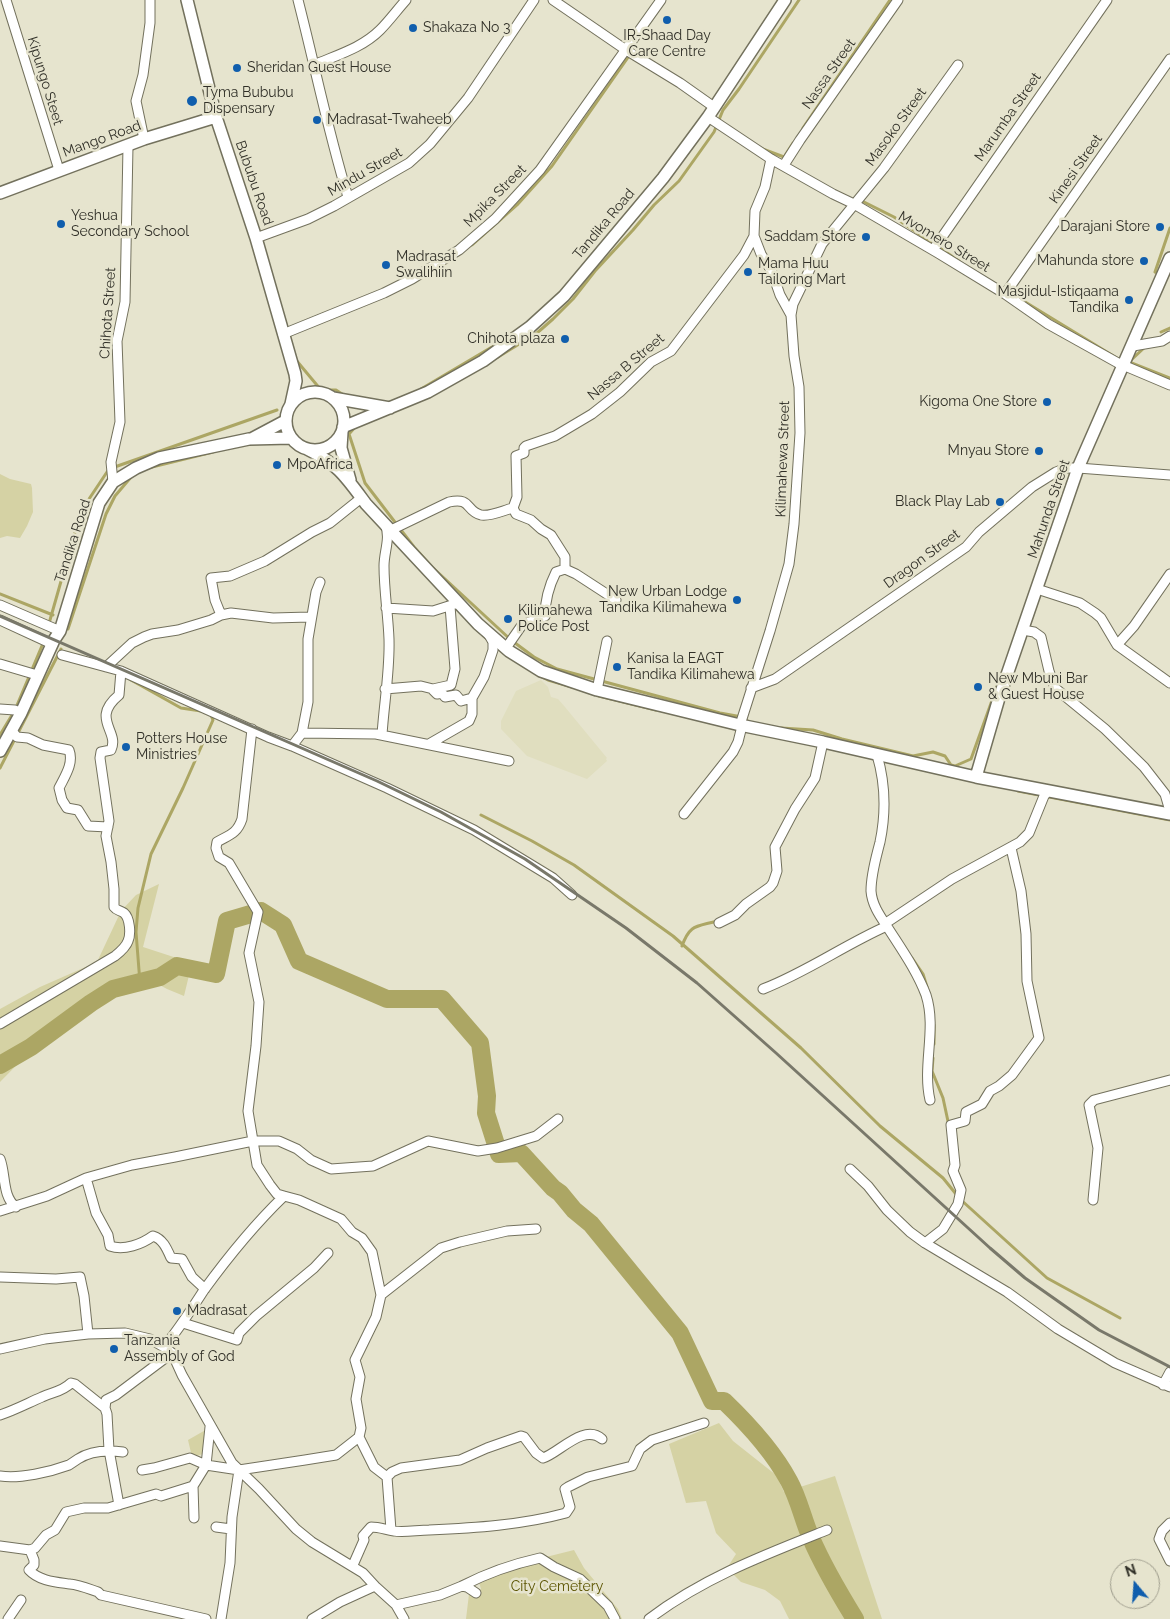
<!DOCTYPE html>
<html>
<head>
<meta charset="utf-8">
<style>
  body { margin:0 }
  #map { position:relative; width:1170px; height:1619px; overflow:hidden; background:#e6e4ce; font-family:Raleway,sans-serif }
  canvas { display:block }
  .north { position:absolute; left:1110px; top:1559px; width:50px; height:50px; box-sizing:border-box; background:#e6e4ce; border:1px solid #9e9c8c; border-radius:50%; rotate:342deg; font-size:14px; font-weight:700; line-height:20px; text-align:center; color:#313028 }
  .north::after { content:''; display:block; margin:auto; width:18px; height:22px; background:#105ead; clip-path:polygon(50% 0,100% 100%,50% 72%,0 100%) }
</style>
</head>
<body>
<div id="map">
<canvas width="1170" height="1619"></canvas>
<div class="north">N</div>
</div>
<script>
const context = document.querySelector('canvas').getContext('2d');
context.lineJoin = 'round';
function fill(path, color) { context.fillStyle = color; context.fill(path, 'evenodd'); }
function trace(path, color, width, dash) { context.strokeStyle = color; context.lineWidth = width; context.lineCap = dash ? 'butt' : 'round'; context.setLineDash(dash || []); context.stroke(path); }
function write(font, color, halo, rows, align = 'center') {
  context.font = font + ' Raleway,sans-serif'; context.lineWidth = 5; context.setLineDash([]); context.textBaseline = 'middle'; context.strokeStyle = halo; context.fillStyle = color; for (const [text, x, y, turn = 0] of rows) {
    context.save(); context.translate(x, y); context.rotate((+turn || 0) * Math.PI / 180); context.textAlign = isNaN(turn) ? turn : align; if (halo) context.strokeText(text, 0, 0); context.fillText(text, 0, 0); context.restore();
  }
}
const built = new Path2D(`
  M541 680 548 687 551 697 558 699 565 707 607 758 606 759 607 761 587 779 527 756 501 729V721L516 691Z`);
const green = new Path2D(`
  M0 474 10 479 31 484 32 488 33 512 27 526 20 538 7 536 0 538Z
  M159 884 143 947 192 963 184 996 167 989 145 977 101 997 57 1024 0 1082V1009L40 987 97 962 121 911 136 895Z
  M719 1423 733 1441 776 1475 784 1492 835 1476 882 1619H789L780 1601 765 1590 741 1582 727 1568 736 1554 716 1533 706 1501 686 1503 669 1444Z
  M209 1428 207 1453 192 1457 188 1440Z
  M574 1550 584 1568 618 1609 622 1619H466L469 1594 481 1589 479 1582 526 1562Z`);
const stream = new Path2D(`
  M803 128 890 0
  M760 148 784 157 793 143
  M864 202 894 217 959 261
  M472 245 517 205 552 166 629 56
  M437 269 448 261
  M1158 275V273L1155 272 1170 228
  M1017 297 1120 360
  M1161 332 1170 328
  M1145 347 1129 362 1170 378
  M498 357 537 333 553 319 573 299 595 271 633 230 654 205 679 181 714 132 723 110 739 89 799 0
  M296 360 321 390H336L345 396
  M421 389 497 344
  M356 426 349 434 365 483 414 547 432 567 511 640 534 657 557 669 720 713 742 717 750 723
  M148 468 213 452
  M0 594 53 615
  M50 620 81 511 109 469 277 410
  M68 629 106 514 115 496 132 476
  M540 676 548 680 572 687
  M131 680 181 708 201 711
  M599 696 656 710
  M781 728 813 730 842 739 913 756 933 752 945 756 951 765 955 766 971 759 999 681
  M0 735 15 710 44 641
  M0 768 61 649
  M1018 791 1170 820
  M481 815 532 841 574 865 673 936 801 1048 880 1126 943 1178 960 1199 1047 1278 1120 1318
  M682 946C690 924 696 927 717 921
  M912 958 923 974 927 987
  M140 983 136 932 138 908 151 854 183 788 213 720 210 713
  M934 1044V1025
  M933 1058 932 1071 943 1098 949 1126`);
const river = new Path2D(`
  M0 1065 31 1047 91 1003 113 989 160 977 177 966 216 974 227 921 261 911 283 925 299 961 387 999H442L480 1043 487 1096 486 1113 499 1154 521 1153 553 1188 560 1193 574 1210 591 1224 680 1333 712 1401H724C749 1425 773 1451 789 1481 799 1499 803 1520 811 1538 823 1566 839 1593 855 1619`);
const minor = new Path2D(`
  M6 0 59 170
  M298 0C315 66 328 132 348 197
  M553 0 626 50 680 83 714 107
  M314 65C337 55 362 48 380 30 389 21 397 10 406 0
  M708 117 771 159 833 194 854 204 938 253 1005 294 1048 324 1118 363 1170 385
  M144 139 136 101 143 75 150 23V0
  M771 159 765 187 755 211 754 236 761 254 772 272 780 295 791 315
  M784 165 800 140 898 0
  M256 238 308 219 334 206 409 163 430 144 468 98 534 0
  M933 250 1107 0
  M1005 294 1170 59
  M283 334 384 293 412 279 459 250 495 219 540 170 661 0
  M1133 346 1162 341 1170 336
  M113 482 111 462 120 422 117 341 125 302 128 146
  M391 530 449 502C472 497 465 511 481 515 490 517 504 510 513 508
  M1037 589 1080 603 1095 613 1101 618 1117 645 1170 683
  M616 600 576 574 565 569V557L551 535 541 529 531 520 516 514 513 508 517 497 516 456 524 453V448L526 446 555 436 592 414 620 392 651 362 671 351 744 255 754 236
  M0 605 60 631
  M386 608 433 611 455 604
  M221 615 215 600 211 578 230 576 265 561 312 532 330 523 360 499V495
  M0 620 52 644
  M1023 630 1034 632 1041 637 1049 671 1055 688 1105 729 1144 767 1165 794 1170 811
  M1117 645 1134 626 1170 574
  M506 648 522 625 545 616C545 600 549 586 556 572L565 569
  M62 655 121 671 268 737 292 746 387 788 474 830 553 878 572 895
  M0 664 37 675
  M106 667 132 643 144 637 152 634 178 630 211 620 221 615 231 613 273 618 310 617
  M751 688 775 679 966 547 979 532 1032 487 1056 472 1066 468H1078L1170 475
  M385 689 421 686 433 689 451 685 455 669 450 606
  M433 690 437 694 442 693 445 697 456 695 461 701 472 698
  M597 690 607 641
  M0 709 15 710 21 713
  M740 725 770 631 789 564 794 524 800 433 799 387 794 356 791 315 793 304 822 244 884 168 958 65
  M252 729 242 819C237 834 229 835 217 842L216 848 219 857 229 863 258 912 249 953 259 1002 256 1046 248 1111 257 1165 270 1185 277 1194 284 1196
  M11 730 17 737 28 738 43 745 69 750C74 763 65 776 59 788L62 800 67 808 78 810 88 826 108 827
  M302 733 376 734 509 761
  M382 735C384 703 390 671 389 639 388 614 384 590 384 566 384 551 391 538 385 524
  M429 744 469 721 472 714V698L484 677 493 650V642L489 635
  M292 746 302 733 308 702V639L316 592 320 582
  M877 755C885 782 886 813 880 842 876 858 871 874 871 891 872 905 880 916 888 928 902 950 917 971 926 995 937 1029 922 1065 930 1100
  M684 814 733 752 738 742 742 726
  M719 923 735 915 746 904 770 887 773 883 777 871 775 847 795 809 815 778 823 742
  M763 989C807 972 844 945 887 926L886 923 952 879 1020 842 1029 833 1044 796 1047 792
  M0 1024 115 956C120 952 126 947 128 941 131 934 130 918 124 913 120 910 117 911 114 907V889L111 862 106 836 109 821 100 758 101 752 111 750C120 731 90 719 119 695L121 671
  M0 1159C6 1174 2 1197 16 1207
  M850 1169 868 1186 887 1210 910 1232 925 1243 1007 1292 1058 1329 1115 1363 1170 1387
  M86 1178 96 1213 108 1235 110 1246C124 1251 142 1244 153 1236 163 1239 167 1249 171 1258L182 1259 192 1277 205 1289
  M1093 1200 1098 1148 1089 1105 1094 1100 1170 1080
  M0 1211 47 1196 86 1178 132 1165 175 1157 253 1141H279L297 1149 311 1160 331 1169 373 1166 428 1141 478 1151 497 1148 536 1136 558 1119
  M925 1243 943 1229 958 1204 961 1190 953 1171 955 1165 951 1125 965 1121 966 1112 982 1104 990 1091 999 1086 1012 1075 1039 1038 1027 981 1026 934 1021 891 1011 848
  M0 1277 56 1279 80 1277 84 1296 88 1334
  M381 1295 441 1248 460 1242 507 1231 536 1229
  M183 1323 237 1340 239 1333 256 1316 314 1268 328 1253
  M0 1349 45 1339 88 1334 125 1333 150 1339 164 1347 172 1353 182 1375 232 1463 259 1489 296 1529 312 1542 363 1573 375 1586 396 1605 440 1595 462 1586 467 1587 476 1593
  M1163 1385 1170 1372
  M0 1415C15 1410 28 1403 42 1397 52 1392 62 1392 71 1383L75 1384 105 1408
  M359 1437 374 1467 387 1477 391 1530
  M142 1470 154 1468 190 1458 206 1465 239 1470 305 1460 336 1455 359 1437 361 1428 356 1399 360 1377 355 1360 376 1317 381 1295 372 1252 362 1238 352 1232 341 1219 299 1200 284 1196C254 1225 228 1257 204 1290 191 1310 179 1329 164 1347
  M0 1476C20 1479 50 1472 69 1465 72 1463 75 1461 78 1459 92 1450 108 1450 123 1452
  M387 1477 392 1472 401 1468 460 1460 487 1448 521 1436 524 1437 536 1453 543 1458C559 1453 584 1423 602 1439
  M119 1505 109 1450 107 1414 105 1408 106 1400 116 1395 172 1353
  M194 1518 193 1486 206 1465 210 1427
  M1170 1523 1162 1531 1159 1539 1170 1561
  M216 1527 231 1529
  M0 1546 30 1550 34 1560V1565L29 1570C39 1581 56 1582 70 1584 80 1585 89 1589 98 1592L101 1595 206 1619
  M30 1550 35 1548 46 1535 55 1530 66 1512 84 1508H108L156 1494 161 1496 193 1486
  M353 1565 364 1540 363 1536 371 1527C380 1527 386 1530 394 1531 403 1533 418 1530 429 1530 475 1528 522 1525 566 1513L570 1507 565 1489 568 1487 588 1477 632 1466 640 1449 652 1440 704 1423
  M462 1586C487 1573 513 1564 540 1558L554 1567 580 1579 608 1606 615 1619
  M396 1605 404 1619
  M8 1619 21 1600
  M221 1619 230 1563 232 1517 239 1470
  M312 1619 340 1602 375 1586
  M649 1619C703 1578 764 1555 827 1530`);
const tertiary = new Path2D(`
  M187 0 216 117 256 238 295 374 296 381 291 404
  M0 193 144 139 216 117
  M286 421a29 29 0 1 1 58 0a29 29 0 1 1-58 0Z
  M333 398 390 408
  M343 427 428 392 483 361 530 327 564 296 663 178 708 117 785 0
  M342 432 341 448 350 480
  M253 438 285 421
  M307 449C338 464 346 477 366 504L478 624 509 651 541 671 597 690 740 725 823 742 976 777 1170 814
  M0 751 21 713 54 640 60 631 99 503 113 482 136 468 159 458 249 439 291 438
  M976 777 999 698 1078 468 1170 258`);
const rail = new Path2D(`
  M0 616 377 781 441 812 525 859 626 928 697 983 776 1053 990 1248 1025 1278 1099 1330 1170 1367`);
const markers = [
  [667,20,5,"#105ead"],
  [413,28,5,"#105ead"],
  [237,68,5,"#105ead"],
  [192,101,6,"#105ead"],
  [317,120,5,"#105ead"],
  [61,224,5,"#105ead"],
  [1160,227,5,"#105ead"],
  [866,237,5,"#105ead"],
  [1144,261,5,"#105ead"],
  [386,265,5,"#105ead"],
  [748,272,5,"#105ead"],
  [1129,300,5,"#105ead"],
  [565,339,5,"#105ead"],
  [1047,402,5,"#105ead"],
  [1039,451,5,"#105ead"],
  [277,465,5,"#105ead"],
  [1000,502,5,"#105ead"],
  [737,600,5,"#105ead"],
  [508,619,5,"#105ead"],
  [617,667,5,"#105ead"],
  [978,687,5,"#105ead"],
  [126,747,5,"#105ead"],
  [177,1311,5,"#105ead"],
  [114,1349,5,"#105ead"]
];
const poiNames = [
  ["Shakaza No 3",423,28],
  ["IR-Shaad Day",667,36,"center"],
  ["Care Centre",667,52,"center"],
  ["Sheridan Guest House",247,68],
  ["Tyma Bububu",203,93],
  ["Dispensary",203,109],
  ["Madrasat-Twaheeb",327,120],
  ["Yeshua",71,216],
  ["Secondary School",71,232],
  ["Darajani Store",1150,227,"right"],
  ["Saddam Store",856,237,"right"],
  ["Madrasat",396,257],
  ["Swalihiin",396,273],
  ["Mahunda store",1134,261,"right"],
  ["Mama Huu",758,264],
  ["Tailoring Mart",758,280],
  ["Masjidul-Istiqaama",1119,292,"right"],
  ["Tandika",1119,308,"right"],
  ["Chihota plaza",555,339,"right"],
  ["Kigoma One Store",1037,402,"right"],
  ["Mnyau Store",1029,451,"right"],
  ["MpoAfrica",287,465],
  ["Black Play Lab",990,502,"right"],
  ["New Urban Lodge",727,592,"right"],
  ["Tandika Kilimahewa",727,608,"right"],
  ["Kilimahewa",518,611],
  ["Police Post",518,627],
  ["Kanisa la EAGT",627,659],
  ["Tandika Kilimahewa",627,675],
  ["New Mbuni Bar",988,679],
  ["& Guest House",988,695],
  ["Potters House",136,739],
  ["Ministries",136,755],
  ["Madrasat",187,1311],
  ["Tanzania",124,1341],
  ["Assembly of God",124,1357]
];
const streetNames = [
  ["Nassa Street",829,74,-55],
  ["Kipungo Steet",45,81,73],
  ["Marumba Street",1008,117,-55],
  ["Masoko Street",896,127,-54],
  ["Mango Road",102,139,-20],
  ["Kinesi Street",1076,169,-55],
  ["Mindu Street",365,172,-30],
  ["Bububu Road",254,183,71],
  ["Mpika Street",495,196,-45],
  ["Tandika Road",604,224,-50],
  ["Mvomero Street",944,242,31],
  ["Chihota Street",108,313,-86],
  ["Nassa B Street",626,367,-40],
  ["Kilimahewa Street",783,459,-88],
  ["Mahunda Street",1049,509,-71],
  ["Tandika Road",73,541,-72],
  ["Dragon Street",922,559,-36]
];
const parkNames = [
  ["City Cemetery",557,1587]
];
fill(built, '#e0debf');
fill(green, '#d5d2a4');
trace(stream, '#aca664', 3);
trace(river, '#aca664', 18);
trace(minor, '#73715d', 11);
trace(tertiary, '#73715d', 14);
trace(minor, '#fff', 9);
trace(tertiary, '#fff', 11);
trace(rail, '#79786a', 3);
for (const [x, y, r, color] of markers) { const dot = new Path2D(); dot.arc(x, y, r, 0, 2 * Math.PI); context.fillStyle = color; context.fill(dot); trace(dot, '#e6e4ce', 2); }
write('14px', '#313028', '#e6e4ce', poiNames, 'left');
write('14px', '#313028', '#e6e4ce', streetNames);
write('14px', '#5b5400', '#e6e4ce', parkNames);
</script>
</body>
</html>
